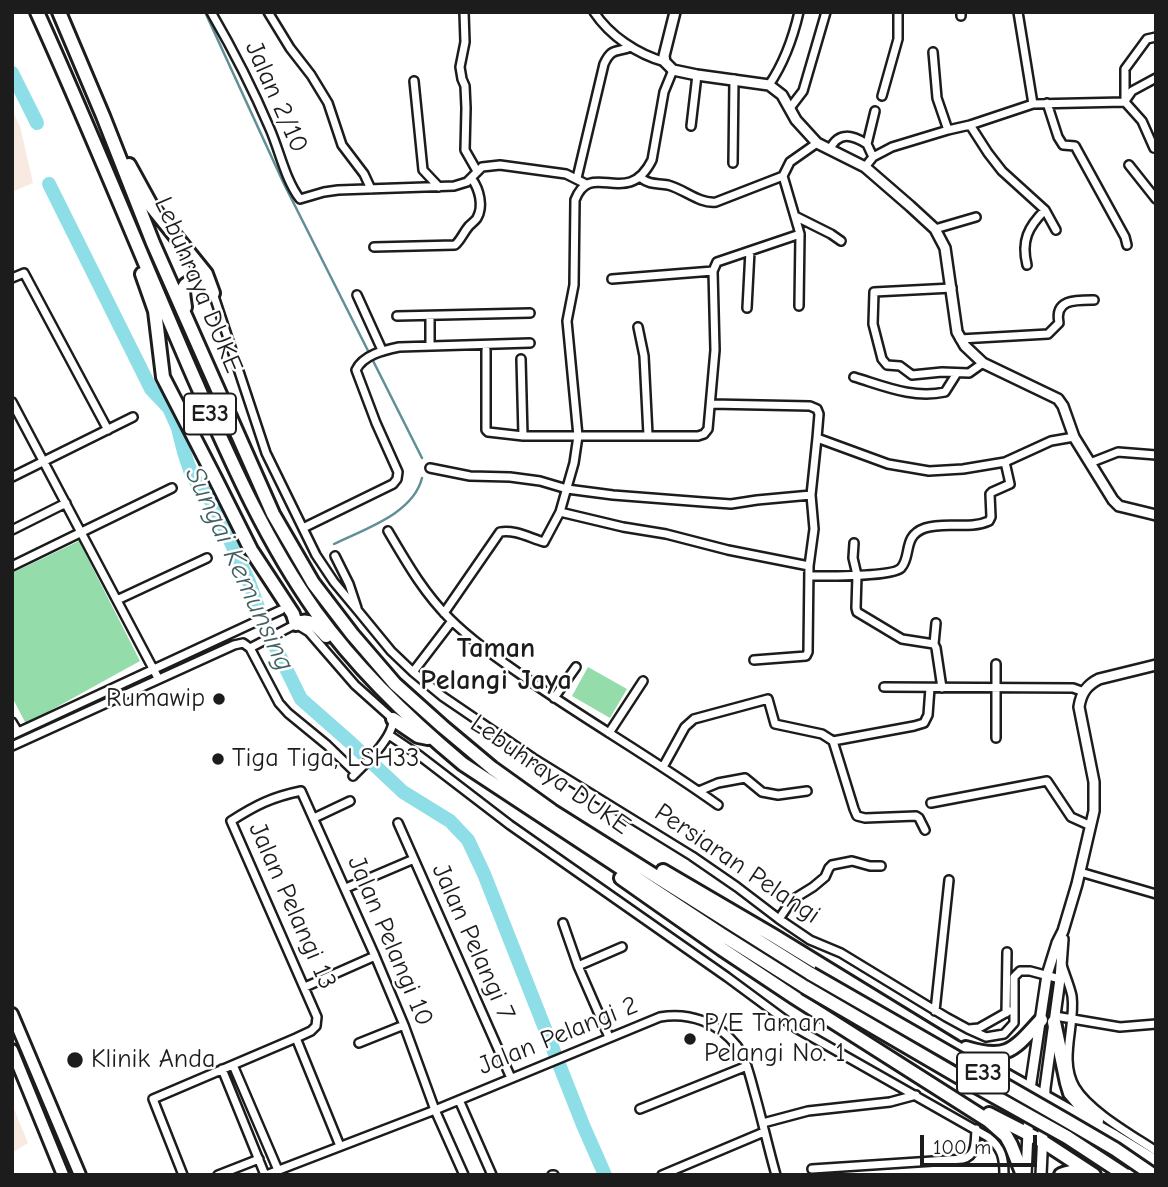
<!DOCTYPE html>
<html>
<head>
<meta charset="utf-8">
<style>
  body { margin:0 }
  #map { position:relative; width:1168px; height:1187px; overflow:hidden; background:#fff; font-family:"Comic Neue",sans-serif }
  canvas { display:block }
  .frame { position:absolute; inset:0; border:14px solid #1c1c1c; pointer-events:none }
  .scale { position:absolute; left:920px; top:1135px; width:117px; height:32px; box-sizing:border-box; border:4px solid #1c1c1c; border-top:0; padding-left:9px; font-size:21px; line-height:24px; white-space:nowrap; color:#1c1c1c; -webkit-text-stroke:5px #fff; paint-order:stroke }
</style>
</head>
<body>
<div id="map">
<canvas width="1168" height="1187"></canvas>
<div class="frame"></div>
<div class="scale">100 m</div>
</div>
<script>
const context = document.querySelector('canvas').getContext('2d');
context.lineJoin = 'round';
function fill(path, color) { context.fillStyle = color; context.fill(path, 'evenodd'); }
function trace(path, color, width, dash) { context.strokeStyle = color; context.lineWidth = width; context.lineCap = dash ? 'butt' : 'round'; context.setLineDash(dash || []); context.stroke(path); }
function write(font, color, halo, rows, align = 'center') {
  context.font = font + ' "Comic Neue",sans-serif'; context.lineWidth = 5; context.setLineDash([]); context.textBaseline = 'middle'; context.strokeStyle = halo; context.fillStyle = color; for (const [text, x, y, turn = 0] of rows) {
    context.save(); context.translate(x, y); context.rotate((+turn || 0) * Math.PI / 180); context.textAlign = isNaN(turn) ? turn : align; if (halo) context.strokeText(text, 0, 0); context.fillText(text, 0, 0); context.restore();
  }
}
const built = new Path2D(`
  M12 110 20 126 33 183 12 192Z
  M12 1104 28 1143 12 1153Z`);
const green = new Path2D(`
  M79 541 140 661 26 724 12 697V573Z
  M588 667 627 689 610 718 572 696Z`);
const stream = new Path2D(`
  M205 12 284 184 422 458
  M334 544C364 529 413 514 422 478`);
const river = new Path2D(`
  M12 73 37 123
  M49 184 151 389 169 408 178 428 184 452 192 476 214 505 249 582 264 624 301 699 351 743 403 792 450 821 468 840 484 874 583 1125 605 1175`);
const minor = new Path2D(`
  M211 12C233 50 253 89 270 129 280 152 285 179 300 199L324 192 338 190 454 186 467 182 482 167 500 165 566 174 586 184
  M268 12 290 48 311 75 328 103 342 145 364 174 371 189
  M464 12 465 42 460 67 462 79 465 86 466 108 465 150 477 171
  M594 12C610 36 637 54 665 62
  M961 12V16
  M1018 12 1033 104
  M933 52 937 98 948 130
  M414 81 423 170 439 187
  M769 85C784 63 793 38 799 12
  M882 96 898 39V12
  M1125 101 1132 91 1156 78
  M1125 102V69L1147 39 1156 37
  M1047 103 1058 137 1063 145 1075 146 1125 237 1127 245
  M790 108 803 91 826 12
  M970 125 988 153 1002 171 1045 210 1056 230
  M691 126 697 75
  M830 149C839 131 852 135 867 144
  M873 157 867 144 875 111
  M733 163 734 79
  M1129 165 1156 199
  M865 167 873 157 892 147 948 130 970 125 1033 104 1125 102 1142 121 1154 148
  M577 178 604 64C612 47 616 53 631 47
  M641 178C650 185 657 183 668 185 684 189 699 204 716 202L783 176
  M795 216 831 234 841 241
  M935 229 976 217
  M374 247 455 245C461 240 463 233 469 226 470 225 476 220 477 218 484 206 479 189 472 179
  M1027 265C1021 241 1028 227 1045 210
  M12 278 24 273 108 430
  M612 279 713 271
  M952 288 874 292 873 324 882 359 887 365 900 366 912 375 942 372 969 373 983 363
  M213 293 266 453 316 555 334 582 359 612 391 651 413 672 442 696 533 758 692 856 737 887 779 919 810 940 841 953 946 1017 968 1029 986 1037 1004 1034 1014 1023V977L1020 971H1030L1060 979
  M357 295 382 350
  M799 306 800 234 783 176 790 162 817 143
  M747 308 750 251
  M397 316 530 313
  M430 316V345
  M638 327 644 356 648 435
  M960 339 1048 334 1059 323C1054 299 1076 300 1094 300
  M486 350V430L488 432 523 436H698L704 434 708 429 715 350 713 271 717 262 800 234
  M521 359 523 436
  M854 377C884 386 913 399 945 392L957 373
  M12 402 158 678
  M711 404 810 406 817 409 819 414 817 438
  M1090 463 1118 452 1156 455
  M430 468 470 476 510 477 540 481 567 489 613 495 703 502 731 504 757 500 811 495
  M12 477 133 417
  M560 512 623 527 666 534 728 550 809 566
  M303 528 393 484 397 479 398 472 376 423 356 370C363 355 384 350 399 347L530 343
  M12 530 66 503
  M388 531C407 563 423 592 450 619 473 642 503 662 530 681 592 724 657 761 718 805
  M854 543 853 558 857 575 856 608 857 612 902 639 934 644 936 648 942 688
  M335 556 349 584 357 608
  M12 566 172 488
  M810 576C825 576 892 577 901 568 912 556 902 536 925 528 946 521 969 530 989 521L991 517 990 494 992 492 1010 484 1005 462
  M117 600 207 558
  M444 613 500 532C514 529 530 538 544 542L560 512 574 463 578 436 567 321 574 285 575 200C591 158 627 210 652 160L664 92 673 70
  M934 644 936 623
  M250 648 279 703 288 713 327 745 356 773
  M754 660 806 656 808 652 809 566 814 529 811 495 817 438 888 464 929 471 963 469 1005 462 1051 441 1074 437
  M413 672 452 621
  M884 687 1073 688 1084 692
  M554 698 576 667
  M12 722 18 732
  M609 733 643 681
  M12 735 281 610
  M389 735 420 756 510 825 727 977 796 1028 988 1137C1002 1148 1004 1158 1004 1175
  M996 738V664
  M833 741 914 726 924 723 928 715 930 688
  M12 746 234 645 243 643 250 648 296 624 309 632 355 685 393 719C394 737 366 763 353 776
  M663 767 685 727 694 719 768 699 775 724 822 734 833 741 854 809 857 816 865 818 916 816 919 818 925 830
  M699 791 718 783 745 778 762 792 778 795 807 791
  M931 803 1047 781 1071 817 1091 826
  M314 818 350 801
  M398 823 511 1078
  M1080 872 1156 894
  M346 888 414 859
  M779 919 792 900 813 887 825 877 829 868 832 865 852 861 870 866H881
  M563 923 578 966 609 1037
  M1062 965C1065 975 1070 986 1072 996 1076 1025 1059 1059 1075 1087 1089 1111 1132 1135 1156 1151
  M578 966 622 947
  M305 987 375 956
  M935 1011 949 880
  M1006 1013 1007 952
  M1055 1016 1120 1027 1156 1024
  M969 1029 979 1028 1009 1011
  M296 1038 340 1146
  M359 1043 404 1025
  M233 1065 278 1170
  M222 1069 265 1175
  M459 1100 492 1175
  M640 1109 747 1066
  M763 1123 808 1111 890 1102 916 1095
  M812 1169 963 1159C977 1155 975 1142 976 1129
  M183 1175 153 1099 296 1038 311 1031 316 1026 317 1017 231 821C256 805 272 797 301 791L375 956 404 1025 435 1110 464 1175
  M218 1175 259 1159
  M266 1175 435 1110 660 1017C689 1012 718 1022 737 1046 746 1059 750 1076 754 1091 762 1119 768 1147 776 1175
  M552 1175H554
  M662 1175 764 1132`);
const tertiary = new Path2D(`
  M675 12 664 56 665 62 673 70 697 75 769 85 782 95 796 120 817 143 865 167 910 206 935 229 945 248 957 332 965 346 983 363 1058 399 1063 406 1074 437 1113 500 1119 506 1156 515
  M1026 1175 1030 1089 1047 975 1057 943 1063 931 1077 884 1094 811V782L1079 707C1081 693 1087 685 1099 679L1156 665
  M1041 1175 1045 1088 1060 979 1063 939`);
const primary = new Path2D(`
  M12 1014 80 1175
  M12 1050 63 1175`);
const motorway = new Path2D(`
  M37 12C92 133 141 256 194 378 230 459 265 540 316 612 358 670 409 719 463 764L721 934 805 987
  M59 12 103 116 153 243 273 514 313 583 352 634 395 684 443 727 492 768 552 811 811 974
  M129 165 152 207 206 274 213 293
  M142 274 155 311 163 377 215 478 251 550 293 614 296 624C309 617 317 626 326 636
  M185 307C183 292 179 282 198 281L212 293
  M393 719 418 736 428 738
  M663 871 774 936 955 1047 1115 1137 1156 1162
  M621 878 722 949 794 997 989 1121 1006 1136 1011 1145 1023 1175
  M1054 1022 1067 1083 1070 1093 1083 1108 1097 1121
  M966 1048C1008 1061 1014 1049 1041 1020
  M989 1114 1042 1141 1094 1175
  M1061 1175C1070 1171 1075 1171 1084 1175`);
const motorwayBridge = new Path2D(`
  M811 974 1067 1121 1115 1149 1153 1175
  M805 987 956 1075 1067 1137 1125 1175`);
const markers = [
  [219,699,7,"#1c1c1c"],
  [218,759,7,"#1c1c1c"],
  [690,1039,7,"#1c1c1c"],
  [75,1060,9,"#1c1c1c"]
];
const shields = [
  [210,414,52],
  [983,1073,52]
];
const shieldNames = [
  ["E33",210,414],
  ["E33",983,1073]
];
const streetNames = [
  ["Jalan 2/10",276,97,66],
  ["Lebuhraya DUKE",198,285,67],
  ["Lebuhraya DUKE",550,775,35],
  ["Persiaran Pelangi",737,864,34],
  ["Jalan Pelangi 13",292,906,66],
  ["Jalan Pelangi 10",390,941,67],
  ["Jalan Pelangi 7",473,942,66],
  ["Jalan Pelangi 2",558,1036,-22]
];
const poiNames = [
  ["Rumawip",205,699,"right"],
  ["Tiga Tiga, LSH33",232,759],
  ["P/E Taman",704,1024],
  ["Pelangi No. 1",704,1054],
  ["Klinik Anda",91,1060]
];
const waterNames = [
  ["Sungai Kemunsing",239,569,65]
];
const neighbourhoodNames = [
  ["Taman",496,649],
  ["Pelangi Jaya",496,681]
];
fill(built, '#f8eae1');
fill(green, '#94dcaa');
trace(stream, '#609096', 2.5);
trace(river, '#8ddee7', 14);
trace(minor, '#1c1c1c', 12);
trace(tertiary, '#1c1c1c', 14);
trace(primary, '#1c1c1c', 16);
trace(motorway, '#1c1c1c', 18);
trace(minor, '#fff', 7);
trace(tertiary, '#fff', 9);
trace(primary, '#fff', 10);
trace(motorway, '#fff', 12);
trace(motorwayBridge, '#1c1c1c', 18, []);
trace(motorwayBridge, '#fff', 12);
for (const [x, y, r, color] of markers) { const dot = new Path2D(); dot.arc(x, y, r, 0, 2 * Math.PI); context.fillStyle = color; context.fill(dot); trace(dot, '#fff', 2.5); }
for (const [x, y, w] of shields) { const box = new Path2D(); box.roundRect(x - w / 2, y - 20.5, w, 41, 5); context.fillStyle = '#fff'; context.fill(box); trace(box, '#1c1c1c', 2); }
write('bold 24px', '#1c1c1c', null, shieldNames);
write('26px', '#1c1c1c', '#fff', streetNames);
write('26px', '#1c1c1c', '#fff', poiNames, 'left');
write('italic 28px', '#446063', '#fff', waterNames);
write('bold 28px', '#1c1c1c', '#fff', neighbourhoodNames);
</script>
</body>
</html>
